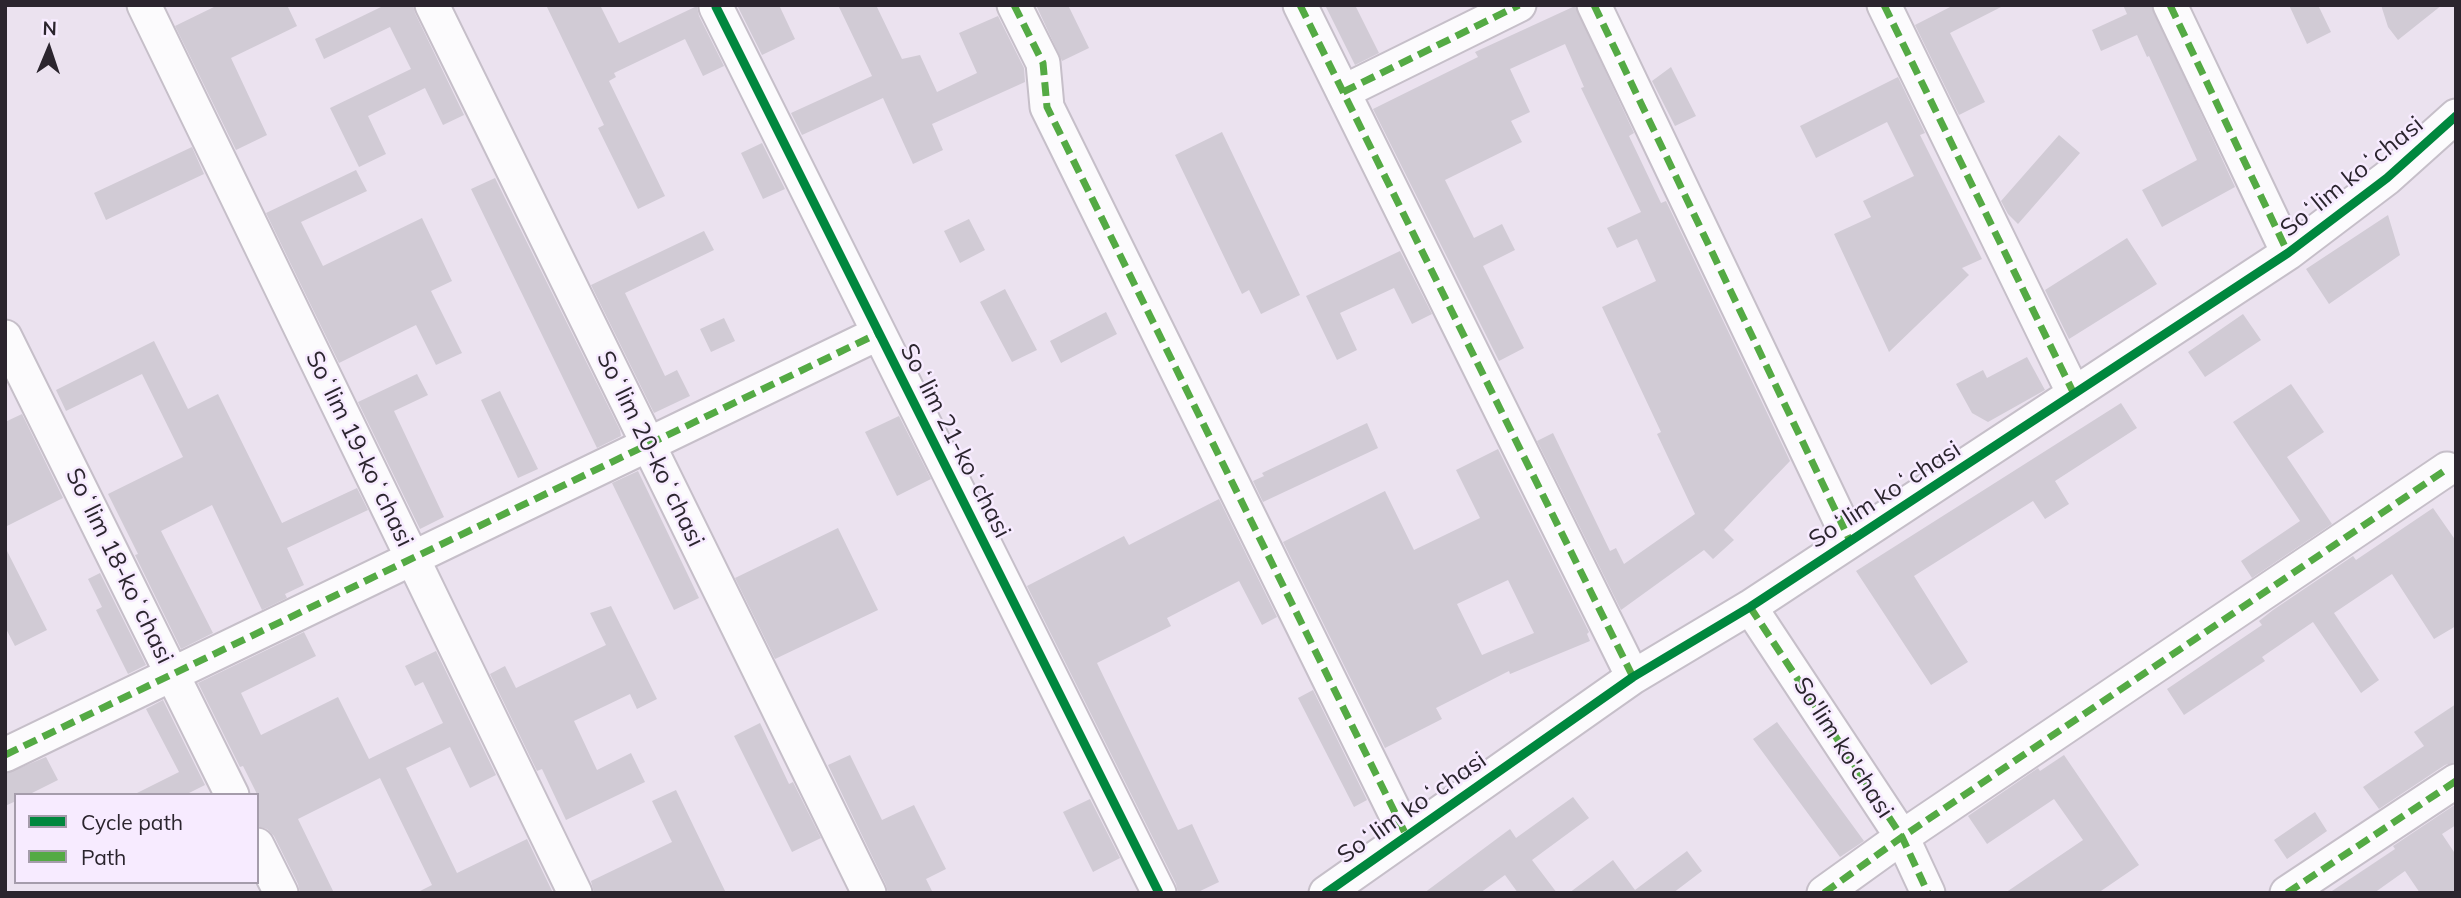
<!DOCTYPE html>
<html>
<head>
<meta charset="utf-8">
<style>
  body { margin:0 }
  #map { position:relative; width:2461px; height:898px; overflow:hidden; background:#ebe2ef; font-family:Mulish,sans-serif }
  canvas { display:block }
  .frame { position:absolute; inset:0; border:7px solid #2b252e; pointer-events:none }
  .legend { position:absolute; left:14px; top:793px; width:245px; height:91px; box-sizing:border-box; background:#f7ebff; border:2px solid #a59cab; margin:0; padding:9px 12px; list-style:none; font-size:21px; color:#2b252e }
  .legend li { display:flex; align-items:center; gap:14px; height:35px }
  .legend b { width:35px; border:2px solid #a59cab }
  .north { position:absolute; left:14px; top:14px; width:70px; height:70px; -webkit-text-stroke:5px #f7ebff; paint-order:stroke; rotate:2deg; font-size:19px; font-weight:700; line-height:28px; text-align:center; color:#2b252e }
  .north::after { content:''; display:block; margin:auto; width:24px; height:32px; background:#2b252e; clip-path:polygon(50% 0,100% 100%,50% 72%,0 100%) }
</style>
</head>
<body>
<div id="map">
<canvas width="2461" height="898"></canvas>
<div class="frame"></div>
<ul class="legend">
<li><b style="height:9px;background:#00873e"></b>Cycle path</li>
<li><b style="height:9px;background:#54aa44"></b>Path</li>
</ul>
<div class="north">N</div>
</div>
<script>
const context = document.querySelector('canvas').getContext('2d');
context.lineJoin = 'round';
function fill(path, color) { context.fillStyle = color; context.fill(path, 'evenodd'); }
function trace(path, color, width, dash) { context.strokeStyle = color; context.lineWidth = width; context.lineCap = dash ? 'butt' : 'round'; context.setLineDash(dash || []); context.stroke(path); }
function write(font, color, halo, rows, align = 'center') {
  context.font = font + ' Mulish,sans-serif'; context.lineWidth = 5; context.setLineDash([]); context.textBaseline = 'middle'; context.strokeStyle = halo; context.fillStyle = color; for (const [text, x, y, turn = 0] of rows) {
    context.save(); context.translate(x, y); context.rotate((+turn || 0) * Math.PI / 180); context.textAlign = isNaN(turn) ? turn : align; if (halo) context.strokeText(text, 0, 0); context.fillText(text, 0, 0); context.restore();
  }
}
const building = new Path2D(`
  M218 5H287L297 26 231 58 267 135 236 150 175 26Z
  M380 5H413L415 13 464 115 443 125 425 88 368 116 386 154 359 167 330 108 411 69 390 27 324 59 315 39 381 7Z
  M546 5H600L619 43 697 6 699 16 724 66 703 76 685 39 614 73 616 77 609 81 665 196 638 209 598 128 604 125Z
  M737 5H779L795 39 762 55Z
  M838 5H876L902 59 920 55 937 92 977 73 959 33 998 16 1024 68 1025 82 932 124 943 150 913 164 883 98 802 135 791 113 872 76Z
  M1036 5H1068L1089 48 1062 61Z
  M1325 5H1355L1379 53 1355 65Z
  M1954 5H2005L1950 33 1985 102 1959 115 1915 25Z
  M2123 5H2151L2235 187 2162 227 2142 190 2197 160 2149 56 2147 57 2137 35 2101 51 2092 30 2127 14Z
  M2289 5H2318L2331 32 2307 44Z
  M2381 5H2442L2398 40 2388 27Z
  M1575 6 1634 133 1629 136 1661 203 1666 201 1790 461 1724 530 1734 540 1713 559 1704 550 1621 610 1537 441 1553 433 1610 551 1616 548 1624 564 1695 514 1657 434 1661 432 1602 307 1656 281 1637 239 1617 248 1607 228 1641 212 1581 88 1584 87 1565 44 1510 69 1530 112 1511 121 1522 142 1445 180 1474 238 1502 224 1515 250 1483 266 1524 348 1499 361 1373 109 1478 57 1475 52Z
  M1671 67 1696 116 1675 126 1652 81Z
  M1898 77 1925 133 1920 135 1982 259 1962 268 1969 275 1889 352 1834 234 1871 217 1863 201 1914 176 1887 122 1816 158 1800 126Z
  M1222 132 1300 295 1261 314 1249 290 1242 294 1175 155Z
  M2059 135 2080 153 2018 224 2008 214 2001 201Z
  M762 143 785 189 763 199 741 153Z
  M192 147 204 174 106 220 94 193Z
  M356 170 367 191 301 222 323 266 422 218 452 281 431 291 462 353 436 365 416 325 339 363 266 213Z
  M495 178 620 430 621 436 597 448 471 189Z
  M2388 215 2400 255 2329 304 2306 269Z
  M969 219 985 250 960 263 944 231Z
  M704 231 714 250 625 293 665 376 677 370 690 396 654 413 591 285Z
  M2127 238 2157 284 2069 339 2045 290Z
  M1400 251 1432 314 1412 324 1394 288 1340 313 1357 350 1337 360 1306 296Z
  M1005 289 1037 350 1012 362 980 302Z
  M1106 312 1117 334 1061 363 1050 341Z
  M2243 314 2261 340 2205 377 2188 352Z
  M724 318 735 341 711 352 700 329Z
  M154 341 188 409 218 394 282 523 357 488 368 510 287 548 304 585 285 594 287 598 262 610 212 505 161 531 213 633 181 649 135 555 138 554 108 494 183 457 142 374 66 411 56 390Z
  M2027 357 2045 390 1988 422 1972 413 1956 384 1983 370 1987 378Z
  M417 374 428 395 394 411 444 517 420 529 358 402Z
  M2291 384 2324 432 2287 457 2332 524 2252 578 2241 561 2300 521 2233 422Z
  M500 391 538 469 518 478 481 400Z
  M2121 403 2137 428 2055 481 2069 504 2045 519 2033 501 1914 576 1968 662 1931 685 1856 571Z
  M22 414 63 498 5 527V422Z
  M899 416 931 479 897 496 865 432Z
  M1367 423 1378 448 1263 502 1253 481 1264 476 1262 473Z
  M1498 449 1589 632 1587 634 1590 641 1510 674 1509 671 1436 708 1442 719 1385 748 1283 542 1385 491 1414 550 1480 518 1456 470ZM1508 580 1534 633 1482 655 1457 604Z
  M638 471 699 598 674 610 612 483Z
  M1219 499 1277 617 1262 625 1239 581 1167 618 1171 626 1097 663 1178 830 1192 824 1219 882 1196 893H1178L1176 884 1027 586 1124 536 1129 545Z
  M2433 508 2456 541V626L2434 639 2392 574 2334 613 2379 680 2361 693 2313 622 2262 657 2265 661 2184 715 2167 689 2262 625 2259 621 2273 610 2353 556 2356 560Z
  M838 528 878 610 775 659 735 578Z
  M5 547 47 630 15 646 5 627Z
  M100 573 146 665 128 674 96 610 102 607 88 579Z
  M611 606 657 699 637 709 630 694 574 721 597 770 631 753 645 782 566 820 542 769 537 771 490 674 505 666 516 688 606 645 590 613Z
  M304 632 316 656 241 693 261 735 338 697 369 759 443 723 423 682 415 686 405 666 436 651 496 775 470 788 450 747 406 768 457 873 527 839 553 893H416L432 885 380 778 298 819 334 893H300L298 884 274 836 267 829 257 826V794L243 766 240 767 198 683Z
  M1313 690 1367 800 1354 807 1298 698Z
  M163 700 205 785 185 795H133L179 772 146 709Z
  M2456 704V762L2445 765 2379 809 2363 787 2424 746 2414 732Z
  M1777 722 1864 841 1840 857 1753 739Z
  M760 723 789 784 793 782 821 838 792 852 734 736Z
  M850 755 882 820 914 805 946 869 926 879 933 893H888L886 885 828 765Z
  M2064 755 2139 865 2098 893H2005L2083 840 2054 799 1987 844 1968 816 2038 768 2040 771Z
  M46 757 58 780 28 795H16V801L5 806V774Z
  M676 790 726 893H594L591 881 672 842 652 801Z
  M1573 797 1589 818 1532 860 1557 893H1518L1505 875 1480 893H1424L1510 829 1516 838Z
  M1090 799 1120 858 1093 872 1063 812Z
  M2456 804V825L2442 834 2456 855V893H2420L2405 871 2374 893H2329L2395 849 2393 846Z
  M2315 812 2327 831 2287 859 2274 840Z
  M1687 851 1702 871 1673 893H1569L1613 860 1635 890Z`);
const minor = new Path2D(`
  M144 5 575 893
  M432 5 869 893
  M1014 5 1043 63 1047 107 1406 835
  M1300 5 1633 677
  M1594 5 1850 541
  M1884 5 2074 394
  M2170 5 2288 253
  M716 7 1159 893
  M1343 92 1519 5
  M5 337 232 795
  M1750 607 1902 837 1928 893
  M5 755 879 333
  M257 845 281 893
  M1326 893 1633 677 1750 607 2288 253 2387 178 2456 116
  M1824 893 1902 837 2447 469
  M2287 893 2456 781`);
const quiet = new Path2D(`
  M1014 5 1043 63 1047 107 1406 835
  M1300 5 1633 677
  M1594 5 1850 541
  M1884 5 2074 394
  M2170 5 2288 253
  M1343 92 1519 5
  M1750 607 1902 837 1928 893
  M5 755 879 333
  M1824 893 1902 837 2447 469
  M2287 893 2456 781`);
const cycleway = new Path2D(`
  M716 7 1159 893
  M1326 893 1633 677 1750 607 2288 253 2387 178 2456 116`);
const streetNames = [
  ["Soʻlim koʻchasi",2352,177,-39],
  ["Soʻlim 21-koʻchasi",955,441,63],
  ["Soʻlim 19-koʻchasi",359,449,64],
  ["Soʻlim 20-koʻchasi",650,449,64],
  ["Soʻlim koʻchasi",1885,495,-33],
  ["Soʻlim 18-koʻchasi",119,566,64],
  ["So'lim ko'chasi",1843,748,57],
  ["Soʻlim koʻchasi",1412,808,-35]
];
fill(building, '#d1cbd5');
trace(minor, '#c6bfc9', 37);
trace(minor, '#fcfbfd', 33);
trace(quiet, '#54aa44', 7, [14, 7]);
trace(cycleway, '#00873e', 9);
write('24px', '#2b252e', '#f7ebff', streetNames);
</script>
</body>
</html>
